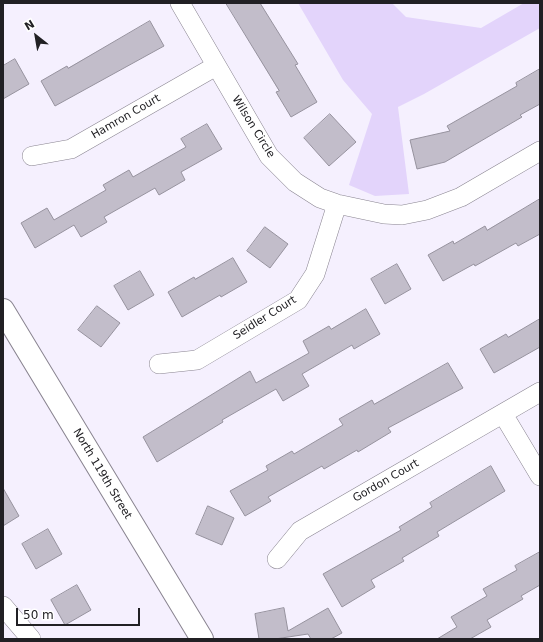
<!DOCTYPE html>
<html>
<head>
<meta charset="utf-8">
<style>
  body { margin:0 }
  #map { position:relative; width:543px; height:642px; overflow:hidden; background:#f5f0fe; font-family:"DejaVu Sans",sans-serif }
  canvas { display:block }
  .frame { position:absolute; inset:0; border:4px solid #212024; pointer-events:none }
  .north { position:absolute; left:16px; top:16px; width:40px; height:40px; -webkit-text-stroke:3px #fff; paint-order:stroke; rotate:329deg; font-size:11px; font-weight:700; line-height:16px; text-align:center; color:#212024 }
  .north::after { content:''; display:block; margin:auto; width:14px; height:18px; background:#212024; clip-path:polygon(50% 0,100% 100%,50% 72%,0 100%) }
  .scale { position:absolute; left:16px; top:608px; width:124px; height:18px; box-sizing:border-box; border:2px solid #212024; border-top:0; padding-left:5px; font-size:12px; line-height:14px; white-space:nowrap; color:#212024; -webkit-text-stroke:3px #fff; paint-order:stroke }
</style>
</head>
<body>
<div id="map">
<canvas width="543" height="642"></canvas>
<div class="frame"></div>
<div class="north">N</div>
<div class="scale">50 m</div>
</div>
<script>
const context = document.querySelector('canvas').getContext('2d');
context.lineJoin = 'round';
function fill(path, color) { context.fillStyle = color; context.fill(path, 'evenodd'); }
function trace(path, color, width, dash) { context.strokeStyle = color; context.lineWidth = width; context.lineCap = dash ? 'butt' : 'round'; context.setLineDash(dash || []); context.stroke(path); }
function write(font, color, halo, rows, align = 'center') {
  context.font = font + ' "DejaVu Sans",sans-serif'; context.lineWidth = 3.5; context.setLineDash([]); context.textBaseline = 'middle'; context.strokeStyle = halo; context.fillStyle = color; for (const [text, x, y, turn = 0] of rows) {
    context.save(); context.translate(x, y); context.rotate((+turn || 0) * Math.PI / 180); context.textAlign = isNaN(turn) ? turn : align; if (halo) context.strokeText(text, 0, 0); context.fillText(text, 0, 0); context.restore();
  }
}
const green = new Path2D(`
  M298 3H392L406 17 481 28 524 3H540V28L424 94 398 107 409 194 375 196 349 185 372 114 343 80Z`);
const building = new Path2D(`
  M226 3H260L298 64 295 65 317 102 291 117 276 92 279 91Z
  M150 21 164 46 55 106 41 81 67 66 68 68Z
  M15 59 29 84 3 99V66Z
  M540 69V104L520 115 522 117 445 162 417 169 410 140 450 131 447 126 517 86 516 83Z
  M330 114 356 142 329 166 304 138Z
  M207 124 222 149 181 172 185 180 159 195 155 188 104 217 107 222 81 237 74 225 35 248 21 223 47 208 54 220 106 190 103 185 129 170 133 177 186 147 181 139Z
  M540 199V234L518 246 516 243 475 266 474 264 443 281 428 255 453 241 454 244 485 226 487 230Z
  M265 227 288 244 270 268 247 251Z
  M233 258 247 282 221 297 220 295 182 317 168 292 194 277 195 279Z
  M397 264 411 289 385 304 371 279Z
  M140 271 154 295 128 310 114 286Z
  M97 306 120 323 101 347 78 330Z
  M366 309 380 334 354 349 352 345 302 374 309 386 283 401 276 389 222 420 223 422 157 462 143 437 250 371 256 383 309 353 303 341 329 326 331 329Z
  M540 319V347L494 373 480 349 506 334 508 337Z
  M448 363 463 388 388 428 391 432 358 452 357 450 324 469 322 466 268 497 271 501 245 516 230 491 268 470 266 466 292 451 294 454 343 425 339 419 372 400 374 404Z
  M491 466 505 491 437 532 439 536 402 558 404 561 371 580 375 587 342 607 323 574 401 530 399 527 432 507 430 503Z
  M3 488 19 516 3 526Z
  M208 506 234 518 222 545 196 534Z
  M48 529 62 554 36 569 22 544Z
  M540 552V585L521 596 523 599 487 620 491 627 470 639H437L457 627 451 617 487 596 483 589 517 570 515 566Z
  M77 585 91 610 65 625 51 600Z
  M284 608 288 631 328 608 342 633 331 639H311L308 634 275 639H259L255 614Z`);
const minor = new Path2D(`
  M180 3 269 156 295 182 320 198 337 204 384 214 402 215 427 210 461 197 540 151
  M32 156 71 149 216 66
  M159 364 197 360 298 300 315 274 337 204
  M503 414 540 476
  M277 559 300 531 540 392
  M3 606 31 639`);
const tertiary = new Path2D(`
  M3 310 202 639`);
const streetNames = [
  ["Hamron Court",126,117,-30],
  ["Wilson Circle",253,127,58],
  ["Seidler Court",265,318,-32],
  ["North 119th Street",102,474,59],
  ["Gordon Court",386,481,-30]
];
fill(green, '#e3d4fb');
fill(building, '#c2bdca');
trace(building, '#96929e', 1);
trace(minor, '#898490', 20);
trace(tertiary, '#898490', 24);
trace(minor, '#fff', 19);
trace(tertiary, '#fff', 22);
write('11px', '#212024', '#fff', streetNames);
</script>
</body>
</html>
